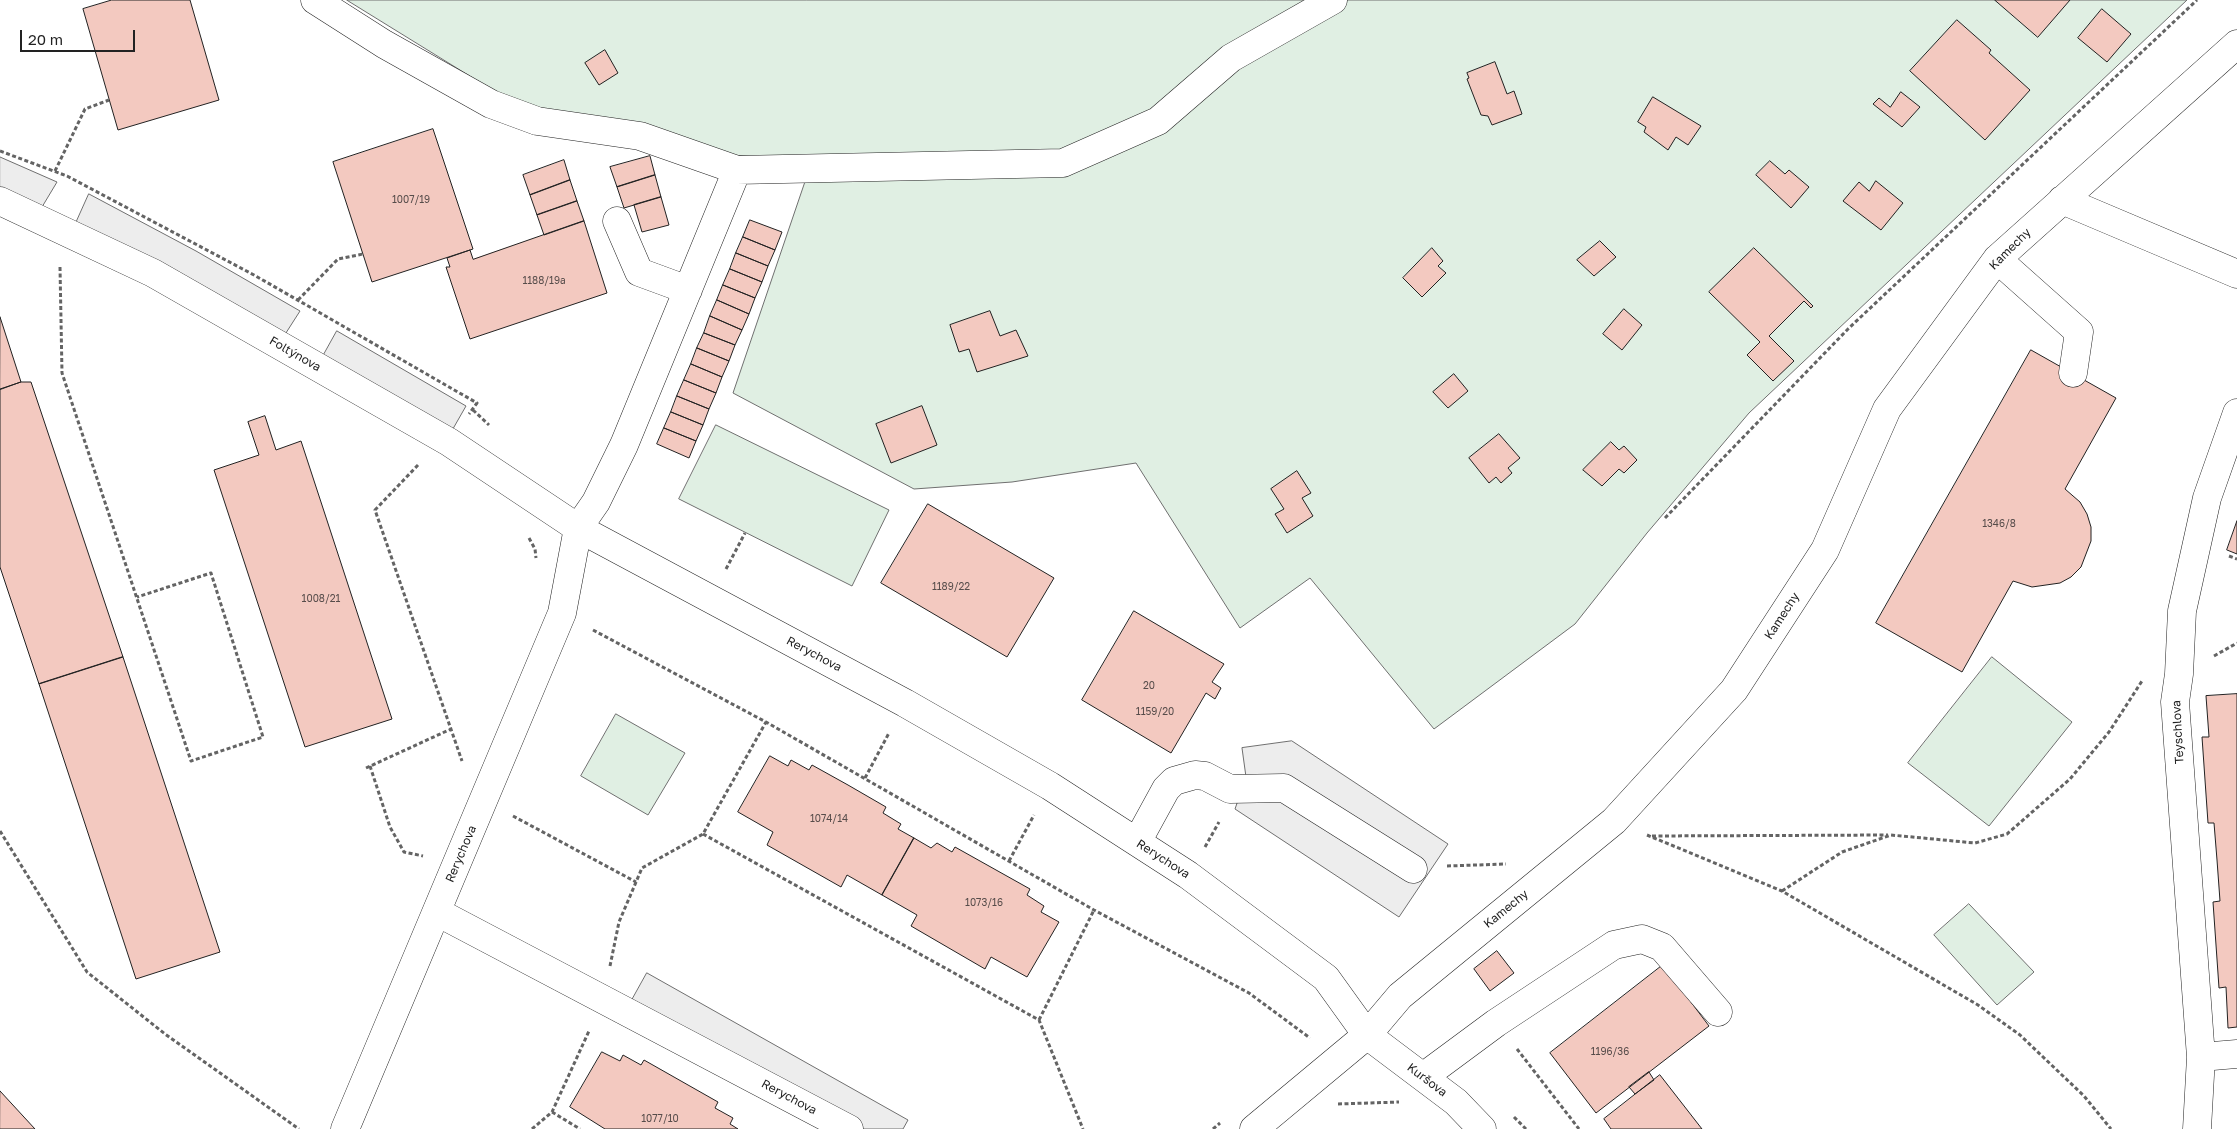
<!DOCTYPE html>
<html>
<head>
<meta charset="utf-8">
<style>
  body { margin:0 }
  #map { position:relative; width:2237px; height:1129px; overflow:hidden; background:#fff; font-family:"Golos Text",sans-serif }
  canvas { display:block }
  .scale { position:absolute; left:20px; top:30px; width:115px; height:22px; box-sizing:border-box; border:2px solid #222; border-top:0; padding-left:6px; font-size:15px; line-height:18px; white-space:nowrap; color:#222; -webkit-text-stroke:4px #fff; paint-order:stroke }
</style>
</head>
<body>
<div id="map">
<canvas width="2237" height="1129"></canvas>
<div class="scale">20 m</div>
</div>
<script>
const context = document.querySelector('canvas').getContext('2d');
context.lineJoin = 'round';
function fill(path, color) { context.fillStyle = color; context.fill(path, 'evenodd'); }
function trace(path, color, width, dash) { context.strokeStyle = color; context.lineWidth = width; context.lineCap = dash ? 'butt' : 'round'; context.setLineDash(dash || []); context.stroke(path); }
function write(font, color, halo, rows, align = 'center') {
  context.font = font + ' "Golos Text",sans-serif'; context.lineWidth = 4; context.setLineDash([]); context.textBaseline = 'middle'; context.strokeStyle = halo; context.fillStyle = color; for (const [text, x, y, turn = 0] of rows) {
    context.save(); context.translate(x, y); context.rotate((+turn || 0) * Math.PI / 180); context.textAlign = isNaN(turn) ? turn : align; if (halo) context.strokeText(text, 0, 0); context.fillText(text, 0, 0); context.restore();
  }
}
const green = new Path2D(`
  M347 0H2187L1749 413 1647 533 1575 624 1434 729 1310 578 1240 628 1136 463 1012 482 914 489 733 393 812 161 730 155 512 102Z
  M716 425 889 510 852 586 679 499Z
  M1992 657 2072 722 1989 826 1908 763Z
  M616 714 685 753 648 815 581 776Z
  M1969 904 2034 972 1997 1005 1934 935Z`);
const parking = new Path2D(`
  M0 157 57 182 42 207 0 189Z
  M89 194 196 251 300 311 284 336 76 223Z
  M337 331 466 406 450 434 322 358Z
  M1292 741 1448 844 1399 917 1235 809 1246 777 1242 748Z
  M647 973 908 1120 903 1129H861L632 1000Z`);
const building = new Path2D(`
  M112 0H190L219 100 118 130 83 9Z
  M1995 0H2070L2038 37Z
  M2102 9 2131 34 2107 62 2078 38Z
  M1957 20 1991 50 1989 53 2030 90 1985 140 1910 71Z
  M605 50 618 73 599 85 585 63Z
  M1495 62 1507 94 1514 91 1522 114 1492 125 1488 116 1481 115 1467 79 1469 78 1467 73Z
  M1901 92 1920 107 1902 127 1873 104 1879 98 1890 107Z
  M1653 97 1701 126 1688 145 1676 137 1668 150 1644 132 1646 127 1638 122Z
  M433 129 473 249 372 282 333 162Z
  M650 156 655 175 617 187 610 167Z
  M564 160 570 180 530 195 523 175Z
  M1770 161 1785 174 1789 170 1809 187 1791 208 1756 175Z
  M655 175 661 197 624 208 617 187Z
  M570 180 577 201 537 215 530 195Z
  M1876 181 1903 203 1881 230 1843 201 1859 182 1869 191Z
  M661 197 669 225 642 232 634 205Z
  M577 201 584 221 544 235 537 215Z
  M750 220 782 232 775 250 743 237Z
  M584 221 607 293 470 339 446 267H450L447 258 470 250 473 259Z
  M743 237 775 250 768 266 736 253Z
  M1600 241 1616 257 1594 276 1577 260Z
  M1432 248 1443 261 1438 266 1446 273 1422 297 1403 278Z
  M1754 248 1813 306 1811 308 1804 301 1769 336 1794 361 1773 381 1747 355 1760 342 1709 292Z
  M736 253 768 266 762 282 730 269Z
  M730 269 762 282 755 298 723 285Z
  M723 285 755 298 749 314 717 300Z
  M717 300 749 314 742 330 710 316Z
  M1624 309 1642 325 1622 350 1603 334Z
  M990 311 1000 336 1016 330 1028 356 977 372 969 349 959 352 950 325Z
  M710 316 742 330 735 345 704 333Z
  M0 317 21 382 0 389Z
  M704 333 735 345 729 361 697 348Z
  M697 348 729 361 722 377 691 364Z
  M2031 350 2116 398 2065 489 2080 502 2087 514 2091 527V541L2081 567 2071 577 2060 583 2032 587 2013 581 1962 672 1876 623Z
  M691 364 722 377 716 393 684 380Z
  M1454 374 1468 391 1448 408 1433 392Z
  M684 380 716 393 709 409 677 396Z
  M21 382H31L123 657 39 684 0 567V390Z
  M677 396 709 409 703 425 671 412Z
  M922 406 937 445 891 463 876 424Z
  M671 412 703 425 696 441 664 428Z
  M265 416 276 450 301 441 392 719 305 747 214 470 259 455 248 422Z
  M664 428 696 441 689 458 657 444Z
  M1499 434 1520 458 1508 468 1512 473 1501 483 1496 477 1489 483 1469 458Z
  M1611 442 1619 450 1624 446 1637 460 1624 473 1619 469 1602 486 1583 470Z
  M1297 471 1311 493 1302 498 1313 516 1287 533 1275 514 1284 509 1271 489Z
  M928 504 1054 578 1007 657 881 583Z
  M2237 521V554L2227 550Z
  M1134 611 1224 664 1212 682 1221 688 1215 699 1206 693 1171 753 1082 700Z
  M123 657 220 952 136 979 39 684Z
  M2237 694V1027L2228 1028 2226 987 2219 988 2213 902 2220 901 2217 860 2214 823H2208L2202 737H2209L2206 696Z
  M770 756 788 766 791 760 809 770 812 765 848 785 886 807 883 813 901 824 898 829 914 838 882 895 847 875 841 887 767 845 773 832 738 812Z
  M914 838 931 848 937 843 952 852 955 847 1030 889 1027 895 1044 906 1041 912 1059 922 1027 977 991 957 985 969 911 926 917 915 882 895Z
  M1497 951 1514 973 1490 991 1474 969Z
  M1663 965 1709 1026 1596 1113 1550 1053Z
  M602 1052 620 1061 623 1055 641 1065 644 1060 718 1102 715 1108 733 1118 730 1124 738 1129H605L570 1107Z
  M1649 1072 1654 1080 1635 1094 1629 1087Z
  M1660 1075 1702 1129H1611L1604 1119Z
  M0 1091 35 1129H0Z`);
const path = new Path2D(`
  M0 151 67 176 254 275 477 403 469 414
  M55 171 85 109 109 100
  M60 267 62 373 191 761 263 737 211 573 137 597
  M298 300 338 259 363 254
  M473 410 489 425
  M418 465 375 510 462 761
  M1665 518 1848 329 2197 0
  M529 538 535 549 536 558
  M2229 556 2237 559
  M726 569 745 533
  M593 630 766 722 1094 910 1249 993 1310 1038
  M2214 656 2237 643
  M370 766 390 827 404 852 423 856
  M366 768 451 729
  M865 778 889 733
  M513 816 636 882
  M0 831 87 972 165 1034 299 1129
  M703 834 1039 1020 1083 1129
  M1647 835 1782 891 1978 1005 2020 1035 2084 1096 2111 1129
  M1652 836 1888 835
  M1205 847 1219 822
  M1009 861 1034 815
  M1447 866 1506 864
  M1782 891 1842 852 1891 835 1975 843 2007 834 2070 779 2109 732 2142 681
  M610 966 619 922 642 868 703 834 766 722
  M1039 1020 1094 910
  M1517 1049 1579 1129
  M1338 1104 1399 1102
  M552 1112 580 1129
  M1514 1117 1526 1129
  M532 1129 552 1112 589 1031
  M1213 1129 1220 1123`);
const minor = new Path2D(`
  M315 0 384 44 491 104 537 121 640 136 737 170 624 445 596 502 578 528 562 613 345 1129
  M737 170 1063 163 1158 121 1231 58 1333 0
  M2062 200 2237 274
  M0 201 153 273 449 442 578 528 905 703 1050 786 1188 875 1326 978 1367 1035 1456 1102 1482 1129
  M617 221 639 272 688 290
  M1997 259 2079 332 2073 373
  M1137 842 1166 789 1174 781 1195 775 1205 776 1230 789 1284 788 1413 869
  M437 912 849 1129
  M2201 1057 2237 1054
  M1423 1077 1496 1023 1614 945 1642 939 1662 947 1718 1012
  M1254 1129 1367 1035 1400 996 1614 821 1734 690 1825 550 1887 409 1997 259 2237 44
  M2197 1129 2201 1057 2175 702 2179 674 2182 611 2207 498 2237 413`);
const numberNames = [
  ["1007/19",411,200],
  ["1188/19a",544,281],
  ["1346/8",1999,524],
  ["1189/22",951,587],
  ["1008/21",321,599],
  ["20",1149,686],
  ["1159/20",1155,712],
  ["1074/14",829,819],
  ["1073/16",984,903],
  ["1196/36",1610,1052],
  ["1077/10",660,1119]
];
const streetNames = [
  ["Kamechy",2010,249,-45],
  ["Foltýnova",295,354,30],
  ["Kamechy",1782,616,-57],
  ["Rerychova",814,654,28],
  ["Teyschlova",2178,732,-93],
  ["Rerychova",461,854,-67],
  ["Rerychova",1163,859,33],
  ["Kamechy",1506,909,-39],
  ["Kuršova",1427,1080,37],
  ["Rerychova",789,1097,28]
];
fill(green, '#e0efe3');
trace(green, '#6f6f6f', 1);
fill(parking, '#ededed');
trace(parking, '#6f6f6f', 1);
fill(building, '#f3c9c0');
trace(building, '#222', 1);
trace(minor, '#222', 29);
trace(path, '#646464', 3, [4, 2.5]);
trace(minor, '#fff', 28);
write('10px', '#564c4a', null, numberNames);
write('12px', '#222', '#fff', streetNames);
</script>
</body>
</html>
